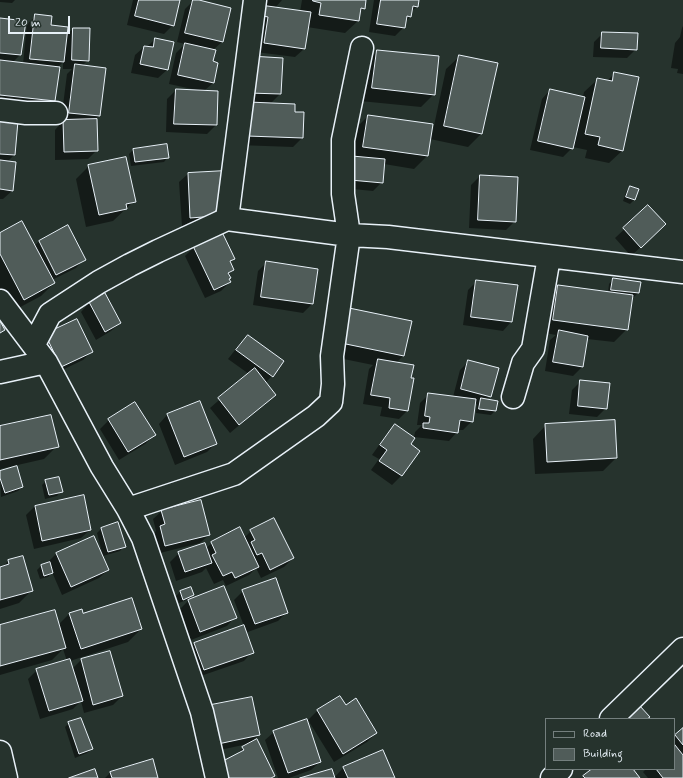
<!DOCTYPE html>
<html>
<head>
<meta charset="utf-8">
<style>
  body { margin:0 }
  #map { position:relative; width:683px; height:778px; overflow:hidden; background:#26332d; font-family:Mynerve,sans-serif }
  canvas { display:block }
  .legend { position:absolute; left:545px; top:718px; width:130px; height:52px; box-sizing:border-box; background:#26332d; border:1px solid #747f7e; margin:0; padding:5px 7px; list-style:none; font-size:12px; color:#e8f1f8 }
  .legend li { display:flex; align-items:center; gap:8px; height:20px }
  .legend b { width:20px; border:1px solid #747f7e }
  .scale { position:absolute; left:8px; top:16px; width:62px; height:18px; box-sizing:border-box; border:2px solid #e8f1f8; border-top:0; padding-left:5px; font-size:12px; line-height:14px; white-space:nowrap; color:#e8f1f8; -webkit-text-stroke:3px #26332d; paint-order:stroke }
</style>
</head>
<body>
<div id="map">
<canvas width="683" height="778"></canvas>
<ul class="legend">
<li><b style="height:5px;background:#26332d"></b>Road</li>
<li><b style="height:11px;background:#505c59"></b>Building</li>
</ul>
<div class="scale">20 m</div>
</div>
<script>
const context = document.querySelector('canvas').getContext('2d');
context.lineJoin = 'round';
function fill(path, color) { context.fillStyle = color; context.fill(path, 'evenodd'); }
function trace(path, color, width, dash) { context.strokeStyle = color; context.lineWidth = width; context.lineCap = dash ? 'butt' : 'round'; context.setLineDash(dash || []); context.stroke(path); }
const shadow = new Path2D(`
  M0 0H15L12 3 0 2Z
  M133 0H179L173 25 164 34 127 25Z
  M194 0 230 9 222 42 213 50V83L204 91 216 125 207 134 166 132 167 99 176 90H197L169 84 176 53 185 44 177 42 185 9Z
  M257 0H282L275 8 300 12 302 0H365L364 8 360 12 359 20 345 33 307 27 304 49 295 57 256 52Z
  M374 0H418L417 6 410 13V17L405 22 404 27 395 36 369 32Z
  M36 16 66 35 73 29H89L88 60 82 66 99 115 96 119 97 150 88 159 55 160V130L63 121H61L67 74 72 69H63V62L57 68 54 101 41 114 0 109V19L24 22 20 55 12 63 23 64 27 24Z
  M683 26V74L677 73 678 69 671 68 675 43 680 37 682 28Z
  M603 33 636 49 627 58 593 57 594 42Z
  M155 39 167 70 158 78 131 73 135 55 144 47H147Z
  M377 51 434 94 421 107 360 101 364 64Z
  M460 56 481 134 468 147 430 139 427 156 414 169 384 164 382 182 373 191 342 188 355 129 368 116 432 135 446 69Z
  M242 66 280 94 270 104 294 113 302 138 293 147 238 145Z
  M615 73 623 150 609 163 585 158 587 150 573 147 563 157 530 150 542 99 550 90 583 97 584 92 598 79 607 81Z
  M0 121 17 122 14 155 7 162 12 191 3 199H0Z
  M133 150 168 157 164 162 131 166 129 154Z
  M89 166 134 201 113 221 86 227 76 179Z
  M188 174 226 209 206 224 182 226 179 182Z
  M480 176 515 221 506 230 469 228 471 185Z
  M630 187 634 200 630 204 623 201 626 192Z
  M648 207 656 233 631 256 615 238Z
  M0 234 34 247 39 241 84 259 76 268 52 280 54 283 41 296 11 312 0 291Z
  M194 247 234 258 229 262 233 270 228 275 230 282 221 291 205 298 185 256Z
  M267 262 312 304 303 313 253 305 258 271Z
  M613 279 638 293 634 297H632L627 329 614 342 587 339 582 367 573 376 545 371 550 340 556 335 540 332 545 299 558 286 608 293 609 284Z
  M477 281 511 322 503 331 463 325 468 290Z
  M104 295 120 323 111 331 96 340 81 312 89 303Z
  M336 322 403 356 396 363 410 379 407 411 399 419 380 416 382 407 363 404 369 369 373 365 329 356Z
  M46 335 92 351 83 360 52 375 37 344Z
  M248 336 272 376 265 383 275 395 230 433 210 408 249 374 228 359 239 345Z
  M469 361 490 396 486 400 495 411 491 415 476 413 477 404 474 403 472 421 463 430H458L457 432 449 441 414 437 415 432 422 425H417L420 403 429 394 453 397 460 370Z
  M581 381 606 408 597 417 569 414 572 390Z
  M167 415 216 443 207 452 175 465 159 424Z
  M109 420 154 435 145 444 119 460 100 429Z
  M546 425 616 458 603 471 535 474 533 439Z
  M395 426 409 445 419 451 401 476 392 485 371 470 379 459 372 455 387 434Z
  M0 427 57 446 44 459 0 469Z
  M0 473 22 487 18 491 1 497Z
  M46 481 61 491 57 496 45 499 42 485Z
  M35 506 90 530 81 538 34 549 26 515Z
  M162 511 209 535 200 543 156 554 152 535 156 531 153 519Z
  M117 524 124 546 120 551 103 556 97 533 101 529Z
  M251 531 293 558 284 567 261 578 256 568 249 575 226 586 223 580 214 584 206 568 202 572 176 581 170 562 179 553 206 548 212 543 244 538Z
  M56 554 108 570 99 578 62 595 52 572 48 577 40 579 37 570 41 566 48 564V562Z
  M8 561 32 590 19 603 0 609V568L3 567Z
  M190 588 193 595 189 599 179 603 176 596 180 592Z
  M224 588 235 617 227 626 191 640 179 610 188 601Z
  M243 591 287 612 278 621 245 633 252 652 244 661 195 678 186 652 194 643 244 626 234 600Z
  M70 613 82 615 141 629 128 642 70 661 72 669 81 660 110 652 122 696 113 705 84 713 81 701 73 709 40 719 28 679 37 670 67 661 63 649 52 660 0 675V626L58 625Z
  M340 697 346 706 376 733 367 742 334 762 308 720 317 711Z
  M203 715 259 735 250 743 274 776 272 778H216L234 756 248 744 210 752Z
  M69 723 92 749 87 753 75 758 65 727Z
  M683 729V778H648L643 772 646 769H674V737Z
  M274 732 320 762 311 770 289 778H278L265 740Z
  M382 751 394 778H304H334L343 768Z
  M110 773 157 778H105Z`);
const building = new Path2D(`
  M139 0H180L174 26 135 16Z
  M193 0H199L231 8 223 42 185 33Z
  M313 0H366L365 9 361 8 359 21 319 15 321 3 313 1Z
  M381 0H419L418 7 413 6 411 17 407 16 405 28 377 24Z
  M260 5 311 12 305 49 264 43 268 17 259 15Z
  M35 14 52 16 51 25 68 27 64 62 30 59Z
  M0 18 26 21 21 55 0 53Z
  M73 28H90L89 61 72 60Z
  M602 32 638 33 637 50 601 48Z
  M155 38 174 42 168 70 140 64 144 46 153 47Z
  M185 43 216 50 213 61 218 63 214 83 178 75Z
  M377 50 439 56 435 95 372 88Z
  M459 55 498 63 482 134 444 126Z
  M250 56 283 58 281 94 248 93Z
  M0 60 60 67 55 101 0 95Z
  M75 64 106 68 100 116 69 113Z
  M614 72 639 77 623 151 598 145 600 137 585 134 597 78 612 81Z
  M176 89 218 91 217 125 174 124Z
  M550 89 585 97 573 149 538 141Z
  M248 102 295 104V112H304L303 138 247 136Z
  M368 115 433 124 428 156 363 147Z
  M97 119 98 151 64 152 63 120Z
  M0 120 18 121 15 155 0 154Z
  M167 144 169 158 135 162 133 149Z
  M352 156 385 159 383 183 350 180Z
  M126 157 136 202 126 204 127 209 99 215 88 165Z
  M0 160 16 162 13 191 0 189Z
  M225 171 227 210H216V216L190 218 188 173Z
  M480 175 518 177 516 222 478 220Z
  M630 186 639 189 635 200 626 197Z
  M648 205 666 224 641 248 623 228Z
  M22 221 55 283 24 300 0 254V233Z
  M68 225 86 260 56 275 39 241Z
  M222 232 235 259 230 261 234 270 228 273 231 278 229 279 231 282 214 290 193 246Z
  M266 261 318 269 313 304 261 297Z
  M613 278 641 282 639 293 611 290Z
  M476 280 518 285 512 322 471 317Z
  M558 285 633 295 628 330 553 320Z
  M105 293 121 323 105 332 89 302Z
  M349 308 412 321 404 356 341 343Z
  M77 319 93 352 61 367 45 334Z
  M0 321 5 330 0 333Z
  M559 330 588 336 583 367 553 362Z
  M248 335 284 361 273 377 236 350Z
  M378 359 414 365 411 378H414L408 411 389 408 390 398 371 395Z
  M468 360 499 368 491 397 461 389Z
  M255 368 276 395 239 425 218 398Z
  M580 380 610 383 607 409 578 406Z
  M428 393 476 399 473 422 460 420 458 433 423 428V423H429L430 417 425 416Z
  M481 398 498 401 496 411 479 409Z
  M200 401 217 444 184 457 167 414Z
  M135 402 156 435 128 452 108 419Z
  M51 415 59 447 0 460V426Z
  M615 420 617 458 547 462 545 424Z
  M395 424 415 438 411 444 420 451 402 476 379 461 387 450 380 445Z
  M17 466 23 487 5 493 0 478V471Z
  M59 477 63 492 49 495 45 480Z
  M84 495 91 530 42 541 35 506Z
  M201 500 210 535 165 546 160 526 165 524 161 510Z
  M274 518 294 558 270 570 262 553 257 555 251 542 255 540 250 530Z
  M118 522 126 547 108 552 101 528Z
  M240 527 259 567 235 578 232 572 223 576 212 555 216 553 211 542Z
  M94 536 109 570 71 587 56 553Z
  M205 543 212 563 185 572 178 552Z
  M23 556 33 591 0 600V567L9 564 8 560Z
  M50 562 53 573 44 576 41 565Z
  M276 578 288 613 255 624 242 590Z
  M224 586 237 618 200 632 188 600Z
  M191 587 194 595 183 600 180 591Z
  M132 598 142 629 81 649 69 613 82 609 83 613Z
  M55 610 66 648 0 666V625Z
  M244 625 254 653 204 670 194 643Z
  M110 651 123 696 93 705 81 659Z
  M70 659 83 701 49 711 36 669Z
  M340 696 346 705 356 698 377 733 343 754 317 710Z
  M252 697 260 735 218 744 211 705Z
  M639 705 650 717 647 719H624Z
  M81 718 93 749 79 754 68 722Z
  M307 719 321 762 288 773 273 731Z
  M683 728V745L675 735Z
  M257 739 275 776 271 778H229L221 762 244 750 242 747Z
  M675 745 683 755V778H663L656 769H674V746Z
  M383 750 395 778H348L343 767Z
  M153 759 158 778H112L110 772Z
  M95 769 98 778H69Z
  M332 769 335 778H300Z
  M592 769H633L640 778H585L583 776Z`);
const minor = new Path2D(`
  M255 0 227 219 349 235 388 237 683 272
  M0 110 26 113H56
  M0 301 46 362 0 372
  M34 344 50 314 99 282 130 265 158 251 227 219
  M46 362 102 467 128 509 143 538 202 712 217 778
  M513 397 523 363 533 349 549 257
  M128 509 234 474 316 416 331 402 333 384 332 356 349 235 343 194V140L362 48
  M611 719 683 649
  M0 752 6 778
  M552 778 561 769`);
fill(shadow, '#0007');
fill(building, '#505c59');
trace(building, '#e8f1f8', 1);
trace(minor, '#e8f1f8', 25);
trace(minor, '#26332d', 22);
</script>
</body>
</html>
